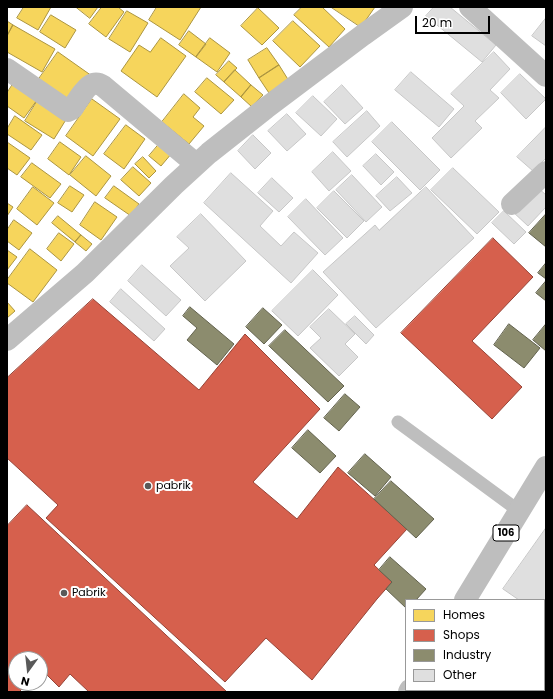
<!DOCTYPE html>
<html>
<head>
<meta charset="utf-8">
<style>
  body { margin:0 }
  #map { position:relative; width:553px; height:699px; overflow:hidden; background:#fff; font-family:Poppins,sans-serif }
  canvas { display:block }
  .frame { position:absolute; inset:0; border:8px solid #000; pointer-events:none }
  .legend { position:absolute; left:405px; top:599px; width:140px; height:92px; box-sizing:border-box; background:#fff; border:1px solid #999; margin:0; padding:5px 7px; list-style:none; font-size:12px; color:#000 }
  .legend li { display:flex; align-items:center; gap:8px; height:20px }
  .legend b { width:20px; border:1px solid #999 }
  .north { position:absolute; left:8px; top:651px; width:40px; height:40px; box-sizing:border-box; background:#fff; border:1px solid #999; border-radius:50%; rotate:195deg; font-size:11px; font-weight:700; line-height:16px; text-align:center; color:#000 }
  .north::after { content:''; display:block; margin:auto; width:14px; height:18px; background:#595959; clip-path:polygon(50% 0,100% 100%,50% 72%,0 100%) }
  .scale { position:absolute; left:415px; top:16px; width:75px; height:18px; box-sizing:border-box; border:2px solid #000; border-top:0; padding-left:5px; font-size:12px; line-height:14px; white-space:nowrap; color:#000; -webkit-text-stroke:3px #fff; paint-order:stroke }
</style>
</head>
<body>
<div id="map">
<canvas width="553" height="699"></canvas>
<div class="frame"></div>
<ul class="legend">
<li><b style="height:11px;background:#f6d55c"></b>Homes</li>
<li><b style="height:11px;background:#d6604d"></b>Shops</li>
<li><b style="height:11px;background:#8c8c6e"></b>Industry</li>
<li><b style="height:11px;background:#dfdfdf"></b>Other</li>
</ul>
<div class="north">N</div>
<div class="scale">20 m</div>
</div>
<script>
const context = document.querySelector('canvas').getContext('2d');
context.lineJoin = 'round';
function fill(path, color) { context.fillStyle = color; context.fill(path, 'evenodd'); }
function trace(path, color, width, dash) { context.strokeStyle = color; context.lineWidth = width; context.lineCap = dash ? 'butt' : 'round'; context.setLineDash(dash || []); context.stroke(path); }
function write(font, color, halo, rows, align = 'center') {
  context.font = font + ' Poppins,sans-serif'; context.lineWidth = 4; context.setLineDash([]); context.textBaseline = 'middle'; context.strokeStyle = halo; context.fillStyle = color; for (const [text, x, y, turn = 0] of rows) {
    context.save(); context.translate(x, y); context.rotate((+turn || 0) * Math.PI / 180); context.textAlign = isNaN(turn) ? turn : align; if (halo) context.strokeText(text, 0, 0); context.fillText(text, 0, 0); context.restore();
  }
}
const homes = new Path2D(`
  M24 7H51L38 30 17 18Z
  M76 7H98L90 18Z
  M102 7H118L124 12 106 37 89 24Z
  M157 7H201L180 40 149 20Z
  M302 7H322L345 29 329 47 294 15Z
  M331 7H375L361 27Z
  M258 8 279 28 262 45 241 26Z
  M127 11 148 23 130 52 109 39Z
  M51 15 76 30 65 48 40 32Z
  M7 21 13 25 7 36Z
  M293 21 320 46 300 67 273 41Z
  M13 25 55 49 42 72 7 52V36Z
  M189 31 206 44 196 57 179 45Z
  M161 38 186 56 157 97 121 71 139 45 150 52Z
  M210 38 230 53 217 72 196 57Z
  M267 48 279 65 259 78 248 60Z
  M58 52 92 76 69 107 36 83Z
  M229 61 237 68 224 82 216 75Z
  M279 65 289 81 269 93 259 78Z
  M235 70 251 85 241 97 224 82Z
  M207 78 234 100 221 114 195 92Z
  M13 84 37 100 24 118 7 106V93Z
  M251 85 263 95 252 107 241 97Z
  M184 94 200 108 193 117 204 126 189 144 162 122Z
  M92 99 120 119 93 156 66 136Z
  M38 100 67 118 54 139 25 121Z
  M15 116 42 135 31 150 7 134V129Z
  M126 125 145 139 124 169 104 154Z
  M7 142 30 158 17 175 7 168Z
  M60 142 81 157 69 175 48 159Z
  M160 143 172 153 161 166 149 156Z
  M86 156 111 176 96 196 70 175Z
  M143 157 156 171 149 178 135 164Z
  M32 163 61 184 50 198 21 177Z
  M133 167 151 183 139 196 121 180Z
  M70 186 84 195 72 212 58 203Z
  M114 186 139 204 131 216 105 198Z
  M33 187 54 203 37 225 17 209Z
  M95 202 117 217 101 240 80 225Z
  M7 203 13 207 7 216Z
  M58 216 81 235 75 242 52 223Z
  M14 220 32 233 19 250 7 241V230Z
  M59 233 74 244 61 261 47 249Z
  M81 235 92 244 86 251 75 242Z
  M30 249 57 270 33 302 7 283V280Z
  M7 250 17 257 7 270Z
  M7 302 15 311 7 318Z`);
const shops = new Path2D(`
  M493 238 533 277 472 341 522 387 492 419 401 333Z
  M93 299 199 390 245 334 320 409 253 482 297 519 338 467 407 529 374 565 392 582 377 599 312 680 266 638 225 682 46 518 58 505 7 458V378Z
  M27 505 227 692H89L70 674 59 687 41 669 40 670V659H16V683H28L19 692H7V526Z`);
const industry = new Path2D(`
  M546 214V247L529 233Z
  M546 263V279L538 273Z
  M546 281V301L536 293Z
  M190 307 234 344 217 365 187 340 197 328 183 316Z
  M263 308 282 325 264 344 246 327Z
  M509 324 540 348 524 368 494 345Z
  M546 324V351L533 340Z
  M285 330 344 386 328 402 269 346Z
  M345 394 360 407 339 431 324 418Z
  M308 430 336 456 320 473 292 448Z
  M365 454 391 477 375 496 348 473Z
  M391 481 434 519 416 538 374 499Z
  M390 557 426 589 416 600H406V608L386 589 392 582 379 570Z`);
const building = new Path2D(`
  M434 7H450L496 45 482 62 426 16Z
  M546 18V46L532 36Z
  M494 52 510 69 490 90 499 98 475 121 482 128 451 158 432 138 464 106 451 94Z
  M411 72 454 109 439 127 395 90Z
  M520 74 546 99 526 119 501 93Z
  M342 85 363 108 345 124 324 102Z
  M313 96 337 119 321 136 296 113Z
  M367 111 380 126 347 157 333 142Z
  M287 114 306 134 287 151 268 131Z
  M392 122 440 170 420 190 372 142Z
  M546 127V158L533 171 517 157Z
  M253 135 271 153 255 169 238 151Z
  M333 152 351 171 329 191 312 172Z
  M376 154 394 172 381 185 363 166Z
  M453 168 499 212 477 234 431 190Z
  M231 173 273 211 260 226 281 246 294 232 318 253 291 283 204 203Z
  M352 175 382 207 366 222 336 190Z
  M397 177 412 193 390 211 376 196Z
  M272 178 293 198 279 212 258 193Z
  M536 186 546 195V207L528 226 512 211Z
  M426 187 474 238 376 328 323 272 375 225 379 230Z
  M334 191 364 221 347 238 317 208Z
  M306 199 343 238 325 255 288 217Z
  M504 211 526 232 514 244 492 223Z
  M201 214 246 261 205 301 170 266 189 248 177 237Z
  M142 265 181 300 166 316 128 281Z
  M313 270 338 295 298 336 272 311Z
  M121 289 165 329 154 341 110 302Z
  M329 309 355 334 345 344 358 357 339 376 310 348 321 338 310 327Z
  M355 316 374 335 366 344 346 324Z
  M546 528V619L544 618V600H519L503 589Z
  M544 624 546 626V658L544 657Z
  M544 674 546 675V692H540L536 690H544Z
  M426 690H466L469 692H425Z`);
const lane = new Path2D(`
  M398 422 519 511`);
const street = new Path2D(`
  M470 7 546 76
  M7 69 68 111 72 109C76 103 86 86 93 84 97 83 100 84 103 86L196 164
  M512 204 546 172
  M7 340 85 273 174 185 209 153 266 108 363 35 402 7`);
const primary = new Path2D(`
  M465 600 546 467
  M409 692 410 690`);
const markers = [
  [148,486,4,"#595959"],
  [64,593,4,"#595959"]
];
const shields = [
  [506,533,26]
];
const shieldNames = [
  ["106",506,533]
];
const poiNames = [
  ["pabrik",156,486],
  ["Pabrik",72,593]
];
fill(homes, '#f6d55c');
trace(homes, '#ac9540', 1);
fill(shops, '#d6604d');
trace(shops, '#964336', 1);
fill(industry, '#8c8c6e');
trace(industry, '#62624d', 1);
fill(building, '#dfdfdf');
trace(building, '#c7c7c7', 1);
trace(lane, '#bebebe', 13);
trace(street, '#bebebe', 22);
trace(primary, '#bebebe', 22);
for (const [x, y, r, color] of markers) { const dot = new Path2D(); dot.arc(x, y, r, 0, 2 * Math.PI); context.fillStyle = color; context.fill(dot); trace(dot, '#fff', 1.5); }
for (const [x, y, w] of shields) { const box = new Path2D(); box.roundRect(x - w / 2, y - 8, w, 16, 3); context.fillStyle = '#fff'; context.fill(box); trace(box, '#000', 1); }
write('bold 10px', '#000', null, shieldNames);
write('11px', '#000', '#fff', poiNames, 'left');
</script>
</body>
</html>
